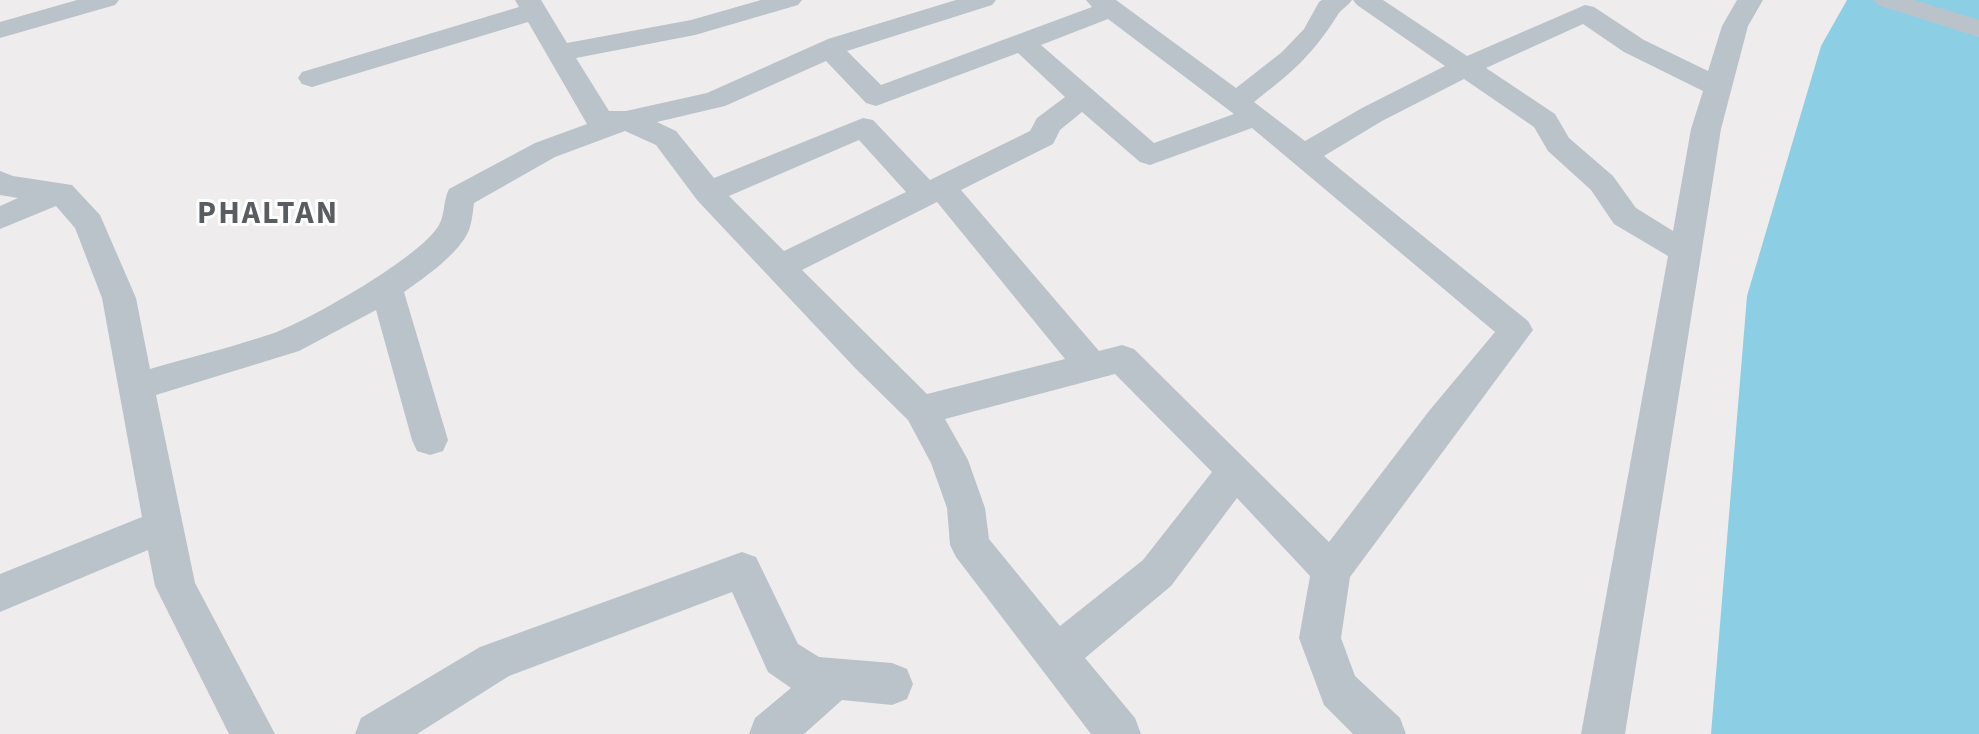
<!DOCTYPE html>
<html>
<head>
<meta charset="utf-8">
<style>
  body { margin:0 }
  canvas { display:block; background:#eeecec }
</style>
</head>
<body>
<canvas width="1979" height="734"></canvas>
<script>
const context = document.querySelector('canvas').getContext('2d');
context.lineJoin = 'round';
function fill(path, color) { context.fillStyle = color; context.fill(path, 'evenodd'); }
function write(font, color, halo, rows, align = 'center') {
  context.font = font + ' "Source Sans 3",sans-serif'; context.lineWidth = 6; context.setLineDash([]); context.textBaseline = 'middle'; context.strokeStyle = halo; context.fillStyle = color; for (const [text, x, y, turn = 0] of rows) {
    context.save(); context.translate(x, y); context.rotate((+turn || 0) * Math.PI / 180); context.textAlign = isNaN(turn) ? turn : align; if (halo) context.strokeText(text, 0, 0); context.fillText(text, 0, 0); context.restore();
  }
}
const water = new Path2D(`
  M1847 0H1979V734H1711L1747 296 1821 46Z`);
const minor = new Path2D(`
  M77 0H119L115 5 0 38V22Z
  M515 0H541L567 43 691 20 761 0H802L798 5 695 35 576 58 609 111H626L707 93 828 39 956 0H996L992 5 847 51 881 85 1092 7 1086 0H1116L1236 88 1282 52 1304 29 1319 2 1322 0H1352C1348 6 1341 9 1337 16 1311 57 1292 72 1254 102L1305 141 1362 108 1445 66 1357 5 1353 0H1383L1467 56 1585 5 1594 7 1644 40 1708 71 1722 26 1737 0H1763L1748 26 1721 129 1625 734H1581L1668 256 1614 224 1591 190 1548 151 1534 127 1464 79 1382 121 1324 156 1528 321 1533 330 1350 577 1341 638 1355 676 1400 718 1406 734H1353L1324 705 1299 638 1310 576 1237 498 1171 586 1085 658 1135 718 1141 734H1091L956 557 950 545 947 508 931 463 908 420 855 368 697 200 656 145 625 131 555 157 474 203C473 211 472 222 469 230 460 253 424 278 404 292L448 440 443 451 430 455 417 451 412 440 376 310 299 351 156 395 195 583 275 734H229L155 586 148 550 0 612V574L142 517 102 298 75 228 56 206 0 229V206L18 198 0 195V171L13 176 72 185 100 215 136 298 150 369C191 357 233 347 274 333 309 320 421 257 439 225 445 214 443 201 449 189L535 143 587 124 528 22 312 87 302 84 298 78 302 72 519 7ZM1108 19 1234 114 1154 143 1041 45ZM1583 24 1624 52 1703 91 1691 129 1673 231 1636 208 1613 176 1569 138 1555 114 1486 68ZM1018 53 1065 97 1037 118 1030 131 930 180 873 120 863 118 714 178 676 131 657 122 725 106 826 61 866 103 876 106ZM1082 112 1140 162 1150 165 1252 128 1495 332 1429 411 1329 542 1134 349 1122 345 1099 351 961 190 1053 144 1060 130ZM859 140 906 192 784 251 729 196ZM937 202 1065 359 927 394 802 270ZM1115 374 1212 472 1143 560 1060 626 989 539 985 508 968 460 945 419Z
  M1874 0H1914L1979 20V37L1878 5Z
  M742 552 756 557 798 644 819 657 892 663 907 669 913 684 907 699 892 705 842 700 804 734H749L755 718 791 688 768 672 732 592 509 676 417 734H355L361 718 480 647Z`);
const districtNames = [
  ["PHALTAN",268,216]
];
fill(water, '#8ccfe4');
fill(minor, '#bbc3ca');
context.letterSpacing = '2px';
write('bold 32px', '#595c60', '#fff', districtNames);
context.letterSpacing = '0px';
</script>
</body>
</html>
